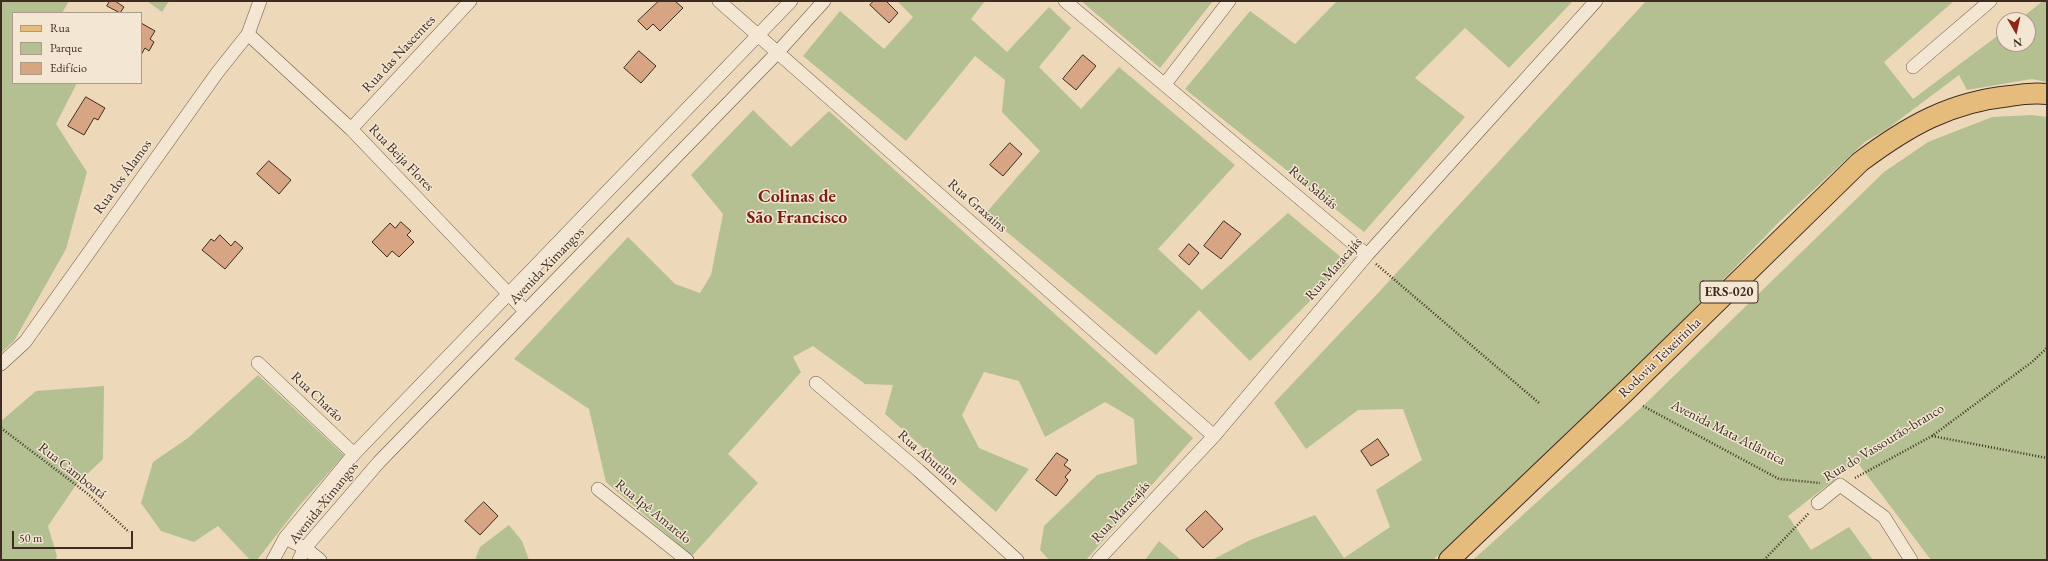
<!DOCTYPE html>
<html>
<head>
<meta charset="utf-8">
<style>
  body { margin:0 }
  #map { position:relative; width:2048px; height:561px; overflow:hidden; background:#edd9ba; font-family:"EB Garamond",serif }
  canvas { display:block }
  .frame { position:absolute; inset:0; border:2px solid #3e2b21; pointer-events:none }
  .legend { position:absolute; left:12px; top:12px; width:130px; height:72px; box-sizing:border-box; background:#f3e6d2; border:1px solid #ab9b8b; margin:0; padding:5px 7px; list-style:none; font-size:12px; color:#3e2b21 }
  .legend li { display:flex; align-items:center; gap:8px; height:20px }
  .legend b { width:20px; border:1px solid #ab9b8b }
  .north { position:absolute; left:1996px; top:12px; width:40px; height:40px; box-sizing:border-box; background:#f3e6d2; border:1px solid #ab9b8b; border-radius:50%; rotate:171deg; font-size:11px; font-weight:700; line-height:16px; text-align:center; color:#3e2b21 }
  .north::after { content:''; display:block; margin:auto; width:14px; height:18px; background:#8f2418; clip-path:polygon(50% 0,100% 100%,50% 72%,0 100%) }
  .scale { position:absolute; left:12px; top:531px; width:121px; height:18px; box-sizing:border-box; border:2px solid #3e2b21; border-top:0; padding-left:5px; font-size:12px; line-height:14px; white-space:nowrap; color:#3e2b21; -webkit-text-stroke:3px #f3e6d2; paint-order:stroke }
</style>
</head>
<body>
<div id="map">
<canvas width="2048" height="561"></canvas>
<div class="frame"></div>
<ul class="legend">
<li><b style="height:5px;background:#e6bc7d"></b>Rua</li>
<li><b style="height:11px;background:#b4c092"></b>Parque</li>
<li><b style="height:11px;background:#d7a583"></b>Edifício</li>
</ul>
<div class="north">N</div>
<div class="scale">50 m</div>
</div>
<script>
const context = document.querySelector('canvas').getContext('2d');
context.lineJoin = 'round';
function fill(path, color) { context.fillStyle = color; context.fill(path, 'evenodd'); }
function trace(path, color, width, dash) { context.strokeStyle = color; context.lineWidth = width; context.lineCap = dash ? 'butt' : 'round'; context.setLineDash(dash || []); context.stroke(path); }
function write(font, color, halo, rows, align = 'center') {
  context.font = font + ' "EB Garamond",serif'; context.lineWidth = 3; context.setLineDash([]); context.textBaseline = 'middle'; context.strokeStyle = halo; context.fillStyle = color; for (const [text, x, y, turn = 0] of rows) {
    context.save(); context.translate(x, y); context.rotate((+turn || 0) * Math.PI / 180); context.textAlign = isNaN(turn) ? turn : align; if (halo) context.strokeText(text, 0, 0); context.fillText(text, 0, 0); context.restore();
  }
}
const green = new Path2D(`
  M1 1H69L62 13H13V83H77L56 124 87 172 66 249 14 341 1 353Z
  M147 1H169L162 12Z
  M897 1H985L971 19 1007 52 1049 7 1071 28 1039 67 1081 109 1119 67 1235 165 1158 249 1202 290 1288 213 1348 263 1250 361 1199 310 1156 355 985 214 1040 151 1002 112 1005 80 975 56 906 141 803 56 840 11 884 49 913 17Z
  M1081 1H1213L1160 68Z
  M1337 1H1573L1509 68 1465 28 1415 78 1465 117 1364 232 1185 89 1250 11 1295 44Z
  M1646 1H1954L1884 62 1913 99 2004 31V44H2028V20H2019L2043 1H2047V82L2032 79 1967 90 1959 75 1887 129 1865 142 1780 221 1622 384 1433 560H1212L1250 540 1315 515 1344 558 1390 527 1376 490 1422 460 1403 409 1358 410 1306 449 1274 403 1379 292Z
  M753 110 791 147 829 111 1193 438 1086 560H1049L1040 550 1044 526 1097 475 1137 464 1134 419 1105 402 1045 437 1019 381 984 372 962 415 979 448 1029 469 996 512 885 414 893 385 865 384 813 346 793 357 801 372 728 454 758 483 692 556 606 482 589 409 514 359 628 237 675 284 700 293 711 275 723 214 691 175Z
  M2032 115 2047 117V560H1931L1857 462 1788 516 1811 550 1849 527 1873 560H1473L1643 406 1884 172 1928 142 1992 117Z
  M258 375 344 455 299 506 257 560H250L218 526 194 542 161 531 141 503 153 462 188 438Z
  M104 386 103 459 76 485 48 526 57 556 55 560H1V421L36 391Z
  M509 525 522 541 529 560H475L480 547Z
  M1159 541 1181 560H1145Z`);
const building = new Path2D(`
  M110 1H115L124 7 120 13 107 6Z
  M659 1H675L683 8 660 31 653 24 647 30 638 21Z
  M874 1H886L898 13 889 23 870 5Z
  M141 23 155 31 150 39 154 42 149 51 145 48 141 55Z
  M639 51 656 66 641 83 624 68Z
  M1083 55 1096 66 1076 90 1063 79Z
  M86 97 105 108 98 120 94 118 84 135 68 126Z
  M1010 143 1022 154 1003 176 990 165Z
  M269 161 291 180 279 194 257 174Z
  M1224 221 1241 234 1221 259 1204 246Z
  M401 222 411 231 407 235 414 242 399 257 392 251 387 257 372 242 390 223 395 228Z
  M220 235 231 246 235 241 243 248 225 269 202 250 211 239 214 241Z
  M1189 244 1199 253 1189 265 1179 256Z
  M1378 439 1389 455 1371 466 1361 451Z
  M1057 453 1068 460 1064 465 1071 470 1065 477 1068 480 1056 496 1036 480Z
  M484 502 498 516 480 535 465 521Z
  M1206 511 1223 529 1203 548 1186 530Z`);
const path = new Path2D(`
  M1376 264 1539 403
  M1643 406 1779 479 1820 483
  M1 428 88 494 129 532
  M1932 436 2047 458
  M1855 478 1932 436 2032 362 2047 348
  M1764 560 1809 513`);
const minor = new Path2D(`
  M719 1 1214 436
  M1065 1 1367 255
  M248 34 351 129 525 311
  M1913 67 1990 1
  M1165 84 1229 1
  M351 129 470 1
  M258 363 354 454
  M1 364 25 342 217 73 248 34 260 1
  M816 383 918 470 1017 560
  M598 489 687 560
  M1818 503 1840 485 1884 517 1911 560
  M285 538 305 548 320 560
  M273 560 285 538 354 454 791 1
  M299 560 305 548 379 462 777 53 824 1
  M1098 560 1214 436 1367 255 1596 1`);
const primary = new Path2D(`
  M1449 560 1626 391 1860 162C1908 126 1950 102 2010 96 2022 94 2035 93 2047 94`);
const shields = [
  [1729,292,58]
];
const shieldNames = [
  ["ERS-020",1729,292]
];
const streetNames = [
  ["Rua das Nascentes",399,54,-47],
  ["Rua Beija Flores",401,158,46],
  ["Rua dos Álamos",123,177,-54],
  ["Rua Sabiás",1313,188,40],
  ["Rua Graxains",977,206,41],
  ["Avenida Ximangos",547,266,-46],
  ["Rua Maracajás",1334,269,-49],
  ["Rodovia Teixeirinha",1660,358,-44],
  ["Rua Charão",317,397,43],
  ["Avenida Mata Atlântica",1728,433,27],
  ["Rua do Vassourão-branco",1884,443,-31],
  ["Rua Abutilon",928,458,41],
  ["Rua Camboatá",72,471,38],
  ["Avenida Ximangos",324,503,-51],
  ["Rua Ipê Amarelo",653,512,39],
  ["Rua Maracajás",1121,512,-47]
];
const districtNames = [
  ["Colinas de",797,197],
  ["São Francisco",797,218]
];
fill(green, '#b4c092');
fill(building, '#d7a583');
trace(building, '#3e2b21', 1);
trace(minor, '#6a5647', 14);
trace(primary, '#3e2b21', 22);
trace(path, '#3e2b21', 2.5, [1, 2]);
trace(minor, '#f3e6d2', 13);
trace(primary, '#e6bc7d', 20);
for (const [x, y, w] of shields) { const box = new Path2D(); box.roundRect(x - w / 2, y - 11, w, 22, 3); context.fillStyle = '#f3e6d2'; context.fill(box); trace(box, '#3e2b21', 1); }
write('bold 13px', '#3e2b21', null, shieldNames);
write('14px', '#3e2b21', '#f3e6d2', streetNames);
write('bold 18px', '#7a1f14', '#f3e6d2', districtNames);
</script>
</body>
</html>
